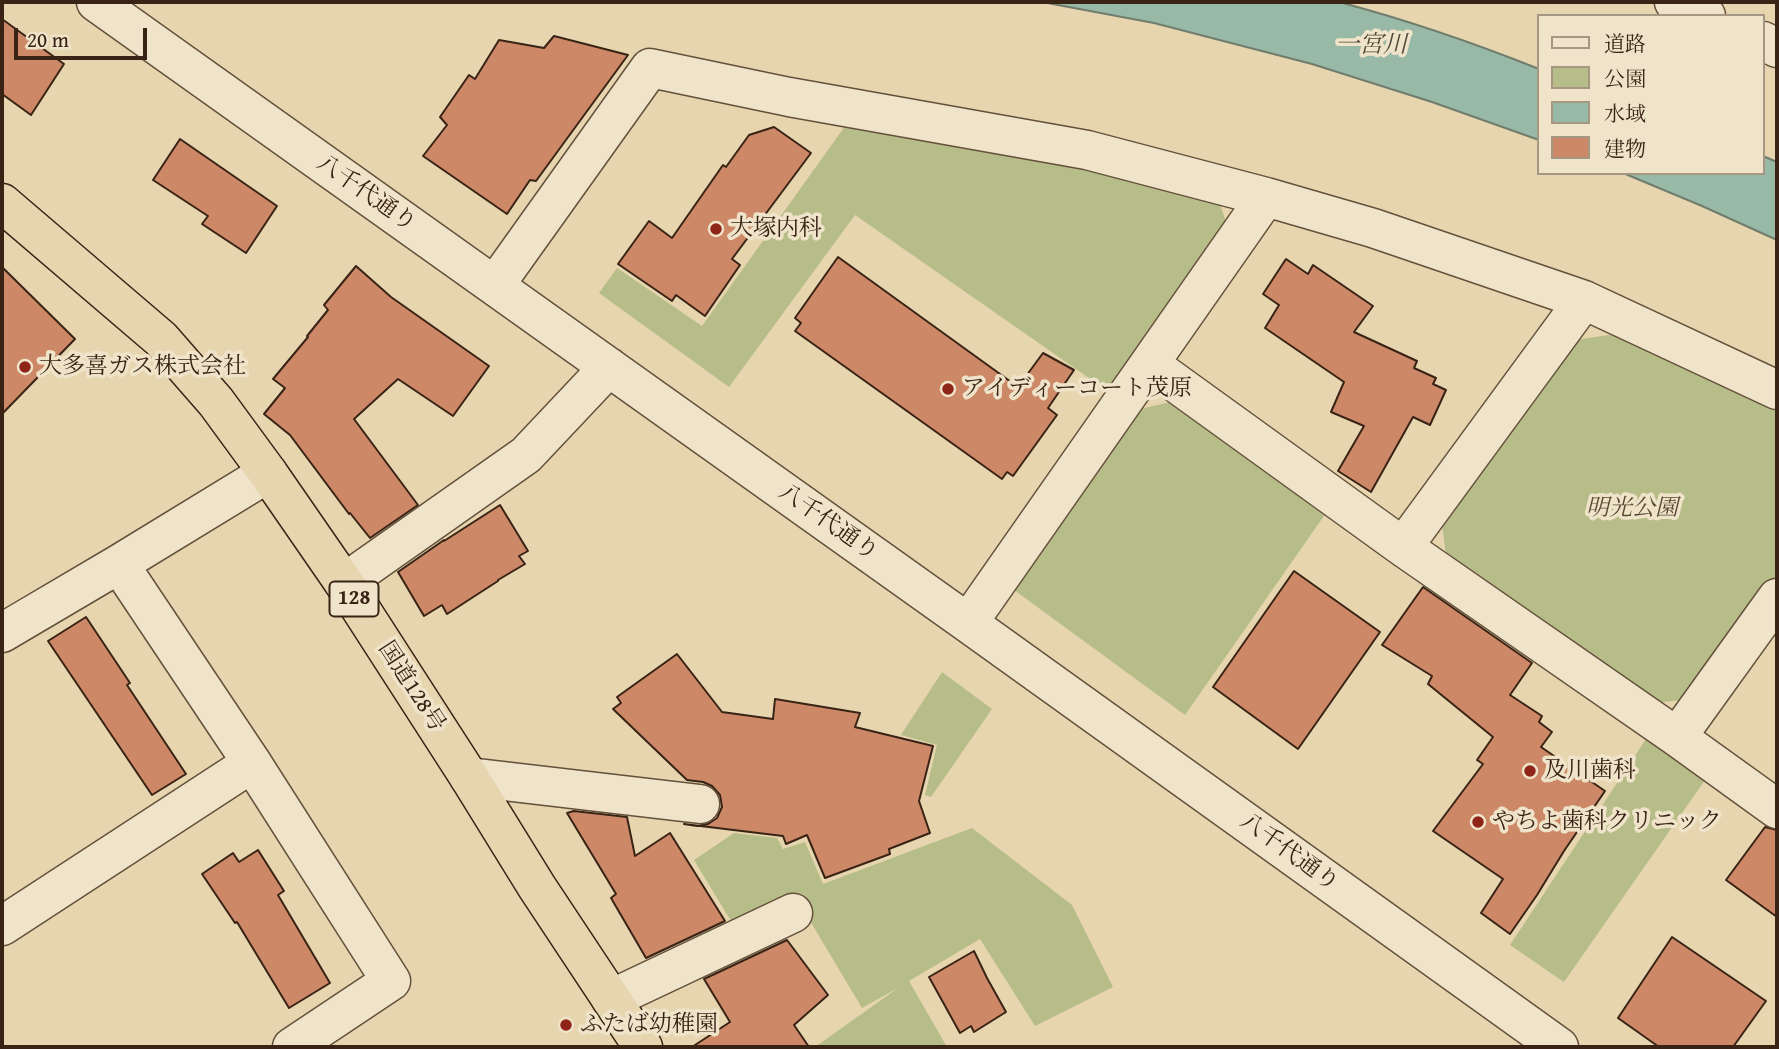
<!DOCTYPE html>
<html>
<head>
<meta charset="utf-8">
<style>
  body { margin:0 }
  #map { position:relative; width:1779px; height:1049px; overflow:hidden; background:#e6d5ae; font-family:"Gentium Book Plus","Noto Serif JP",serif }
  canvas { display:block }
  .frame { position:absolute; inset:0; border:4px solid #392315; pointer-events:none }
  .legend { position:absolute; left:1537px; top:14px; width:228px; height:161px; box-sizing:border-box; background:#efe4ca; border:2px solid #a69782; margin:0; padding:9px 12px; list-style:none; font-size:21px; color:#392315 }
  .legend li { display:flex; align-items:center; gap:14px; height:35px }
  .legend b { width:35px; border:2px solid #a69782 }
  .scale { position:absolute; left:14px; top:28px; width:133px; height:32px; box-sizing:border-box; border:4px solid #392315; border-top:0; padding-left:9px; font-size:21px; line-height:24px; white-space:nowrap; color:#392315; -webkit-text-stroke:5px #efe4ca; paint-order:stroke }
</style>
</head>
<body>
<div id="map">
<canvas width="1779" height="1049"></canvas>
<div class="frame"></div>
<ul class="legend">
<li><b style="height:9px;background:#efe4ca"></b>道路</li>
<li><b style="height:19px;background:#b7bd89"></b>公園</li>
<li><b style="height:19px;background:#97b9a6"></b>水域</li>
<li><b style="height:19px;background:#cd8867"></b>建物</li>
</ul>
<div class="scale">20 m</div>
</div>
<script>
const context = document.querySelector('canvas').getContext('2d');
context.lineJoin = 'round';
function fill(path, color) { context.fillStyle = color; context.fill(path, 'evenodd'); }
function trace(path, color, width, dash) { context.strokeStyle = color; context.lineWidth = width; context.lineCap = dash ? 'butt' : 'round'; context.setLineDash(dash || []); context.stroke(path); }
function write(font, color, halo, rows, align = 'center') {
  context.font = font + ' "Gentium Book Plus","Noto Serif JP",serif'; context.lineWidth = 7; context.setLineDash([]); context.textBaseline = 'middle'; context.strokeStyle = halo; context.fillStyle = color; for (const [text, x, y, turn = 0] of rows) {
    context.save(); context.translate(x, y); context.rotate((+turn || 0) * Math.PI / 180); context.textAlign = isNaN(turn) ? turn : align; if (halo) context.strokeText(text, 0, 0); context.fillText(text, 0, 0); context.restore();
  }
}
const green = new Path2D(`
  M848 122 1031 153 1219 201 1227 225 1109 392 855 215 729 387 599 293 617 268 702 326Z
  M1622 333 1777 406V578L1690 699 1655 703 1446 555 1442 524 1575 340Z
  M1171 402 1326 513 1185 715 1014 590 1140 409Z
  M942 672 992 709 931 797 925 795 937 745 901 735Z
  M1646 739 1705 780 1564 982 1510 945Z
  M972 828 1072 905 1113 987 1035 1026 980 939 909 981 947 1047H815L898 988 862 1008 800 904 734 926 694 860 734 833 777 838 783 849 805 842 823 884Z`);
const water = new Path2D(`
  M1042 2H1339C1407 20 1474 43 1539 69V140L1432 102 1312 64 1154 23Z
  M1763 156 1777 162V240L1702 206 1623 173H1763Z`);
const building = new Path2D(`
  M2 19 64 64 31 115 2 94Z
  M554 36 628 55 536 181 530 180 507 214 423 156 447 125 440 117 469 75 475 79 499 40 544 48Z
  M774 127 811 153 732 259 740 265 705 316 676 295 672 301 618 264 649 221 672 238 723 165 726 167 749 135Z
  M180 139 277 206 246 253 202 224 208 216 153 180Z
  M838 257 1018 387 1043 353 1074 370 1048 408 1057 415 1013 476 1007 472 1002 479 795 331 801 323 795 318Z
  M1286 259 1308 274 1313 265 1373 306 1354 332 1417 361 1414 368 1436 378 1433 384 1446 390 1430 425 1413 417 1371 492 1338 471 1364 426 1331 412 1344 382 1265 328 1279 305 1263 294Z
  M356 266 391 297 489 366 453 416 398 379 354 419 418 505 370 538 350 513 349 514 290 435 264 414 285 388 273 379 308 337 307 336 328 310 324 305Z
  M2 267 75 339 2 414Z
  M500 505 528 551 519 556 525 564 498 580V581L447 614 442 605 424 616 398 572 444 540V541Z
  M1294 571 1380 632 1298 749 1213 687Z
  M1423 587 1532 663 1510 695 1542 716 1539 722 1552 732 1541 747 1605 791 1564 851 1537 895 1510 934 1481 913 1503 879 1433 831 1483 764 1477 760 1493 737 1428 684 1432 676 1382 645Z
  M86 617 130 683 127 685 186 774 152 795 48 641Z
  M677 654 722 712 773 719 775 699 860 713 855 727 933 746 919 801 930 833 889 849 890 854 825 878 807 835 786 844 783 836 684 824 697 826 708 824 717 818 722 807 720 795 712 786 703 782 687 780 613 709 621 703 617 697Z
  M574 811 627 817 635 856 670 833 725 921 646 958 611 898 616 894 567 813Z
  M1765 827 1777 830V917L1726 880Z
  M258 850 284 891 278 895 330 983 289 1008 237 922 235 923 202 874 233 853 239 862Z
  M1672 937 1766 1001 1733 1047H1659L1618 1018Z
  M787 940 828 995 794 1025 809 1047H692L730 1022 704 979Z
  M974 951 987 978 1006 1012 974 1032 971 1026 960 1033 929 977Z`);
const minor = new Path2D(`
  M96 2 968 623 1559 1047
  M1674 2 1706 16
  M1763 41 1777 48
  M495 285 650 68 789 97 1087 150 1266 197 1373 228 1584 300 1777 390
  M1151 365 1403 547 1677 737 1777 809
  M1403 547 1584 300
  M119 564 252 763 391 981 292 1047
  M344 583 526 455 609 367
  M968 623 1266 197
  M2 633 119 564 268 473
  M1677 737 1777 598
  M469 777 700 804
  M2 926 252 763
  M611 999 793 913`);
const highway = new Path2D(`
  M2 203 161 339 216 402 268 473 344 583 469 777 537 887 643 1047`);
const markers = [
  [716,229,7,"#8f2418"],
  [25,367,7,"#8f2418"],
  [948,389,7,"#8f2418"],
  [1530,771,7,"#8f2418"],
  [1478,822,7,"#8f2418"],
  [566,1025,7,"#8f2418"]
];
const shields = [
  [354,599,49]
];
const shieldNames = [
  ["128",354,599]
];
const streetNames = [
  ["八千代通り",366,194,35],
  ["八千代通り",828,523,35],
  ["国道128号",411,687,57],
  ["八千代通り",1289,853,36]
];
const poiNames = [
  ["大塚内科",730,229],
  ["大多喜ガス株式会社",39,367],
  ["アイディーコート茂原",962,389],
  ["及川歯科",1544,771],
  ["やちよ歯科クリニック",1492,822],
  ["ふたば幼稚園",580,1025]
];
const parkNames = [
  ["明光公園",1632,509]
];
const waterNames = [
  ["一宮川",1371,46]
];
fill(green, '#b7bd89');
fill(water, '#97b9a6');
trace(water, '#717d6c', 2);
fill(building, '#cd8867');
trace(building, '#392315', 2);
trace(minor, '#64503b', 41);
trace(highway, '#392315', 41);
trace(minor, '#efe4ca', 38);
trace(highway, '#e6d5ae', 38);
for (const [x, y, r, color] of markers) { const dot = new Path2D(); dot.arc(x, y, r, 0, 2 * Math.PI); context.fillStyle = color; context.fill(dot); trace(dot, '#efe4ca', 2.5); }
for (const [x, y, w] of shields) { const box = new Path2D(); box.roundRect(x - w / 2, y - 17.5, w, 35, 5); context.fillStyle = '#efe4ca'; context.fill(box); trace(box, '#392315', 2); }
write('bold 21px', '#392315', null, shieldNames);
write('23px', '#392315', '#efe4ca', streetNames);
write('23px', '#392315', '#efe4ca', poiNames, 'left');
write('italic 23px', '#584a32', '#efe4ca', parkNames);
write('italic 24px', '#504839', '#efe4ca', waterNames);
</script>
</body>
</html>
